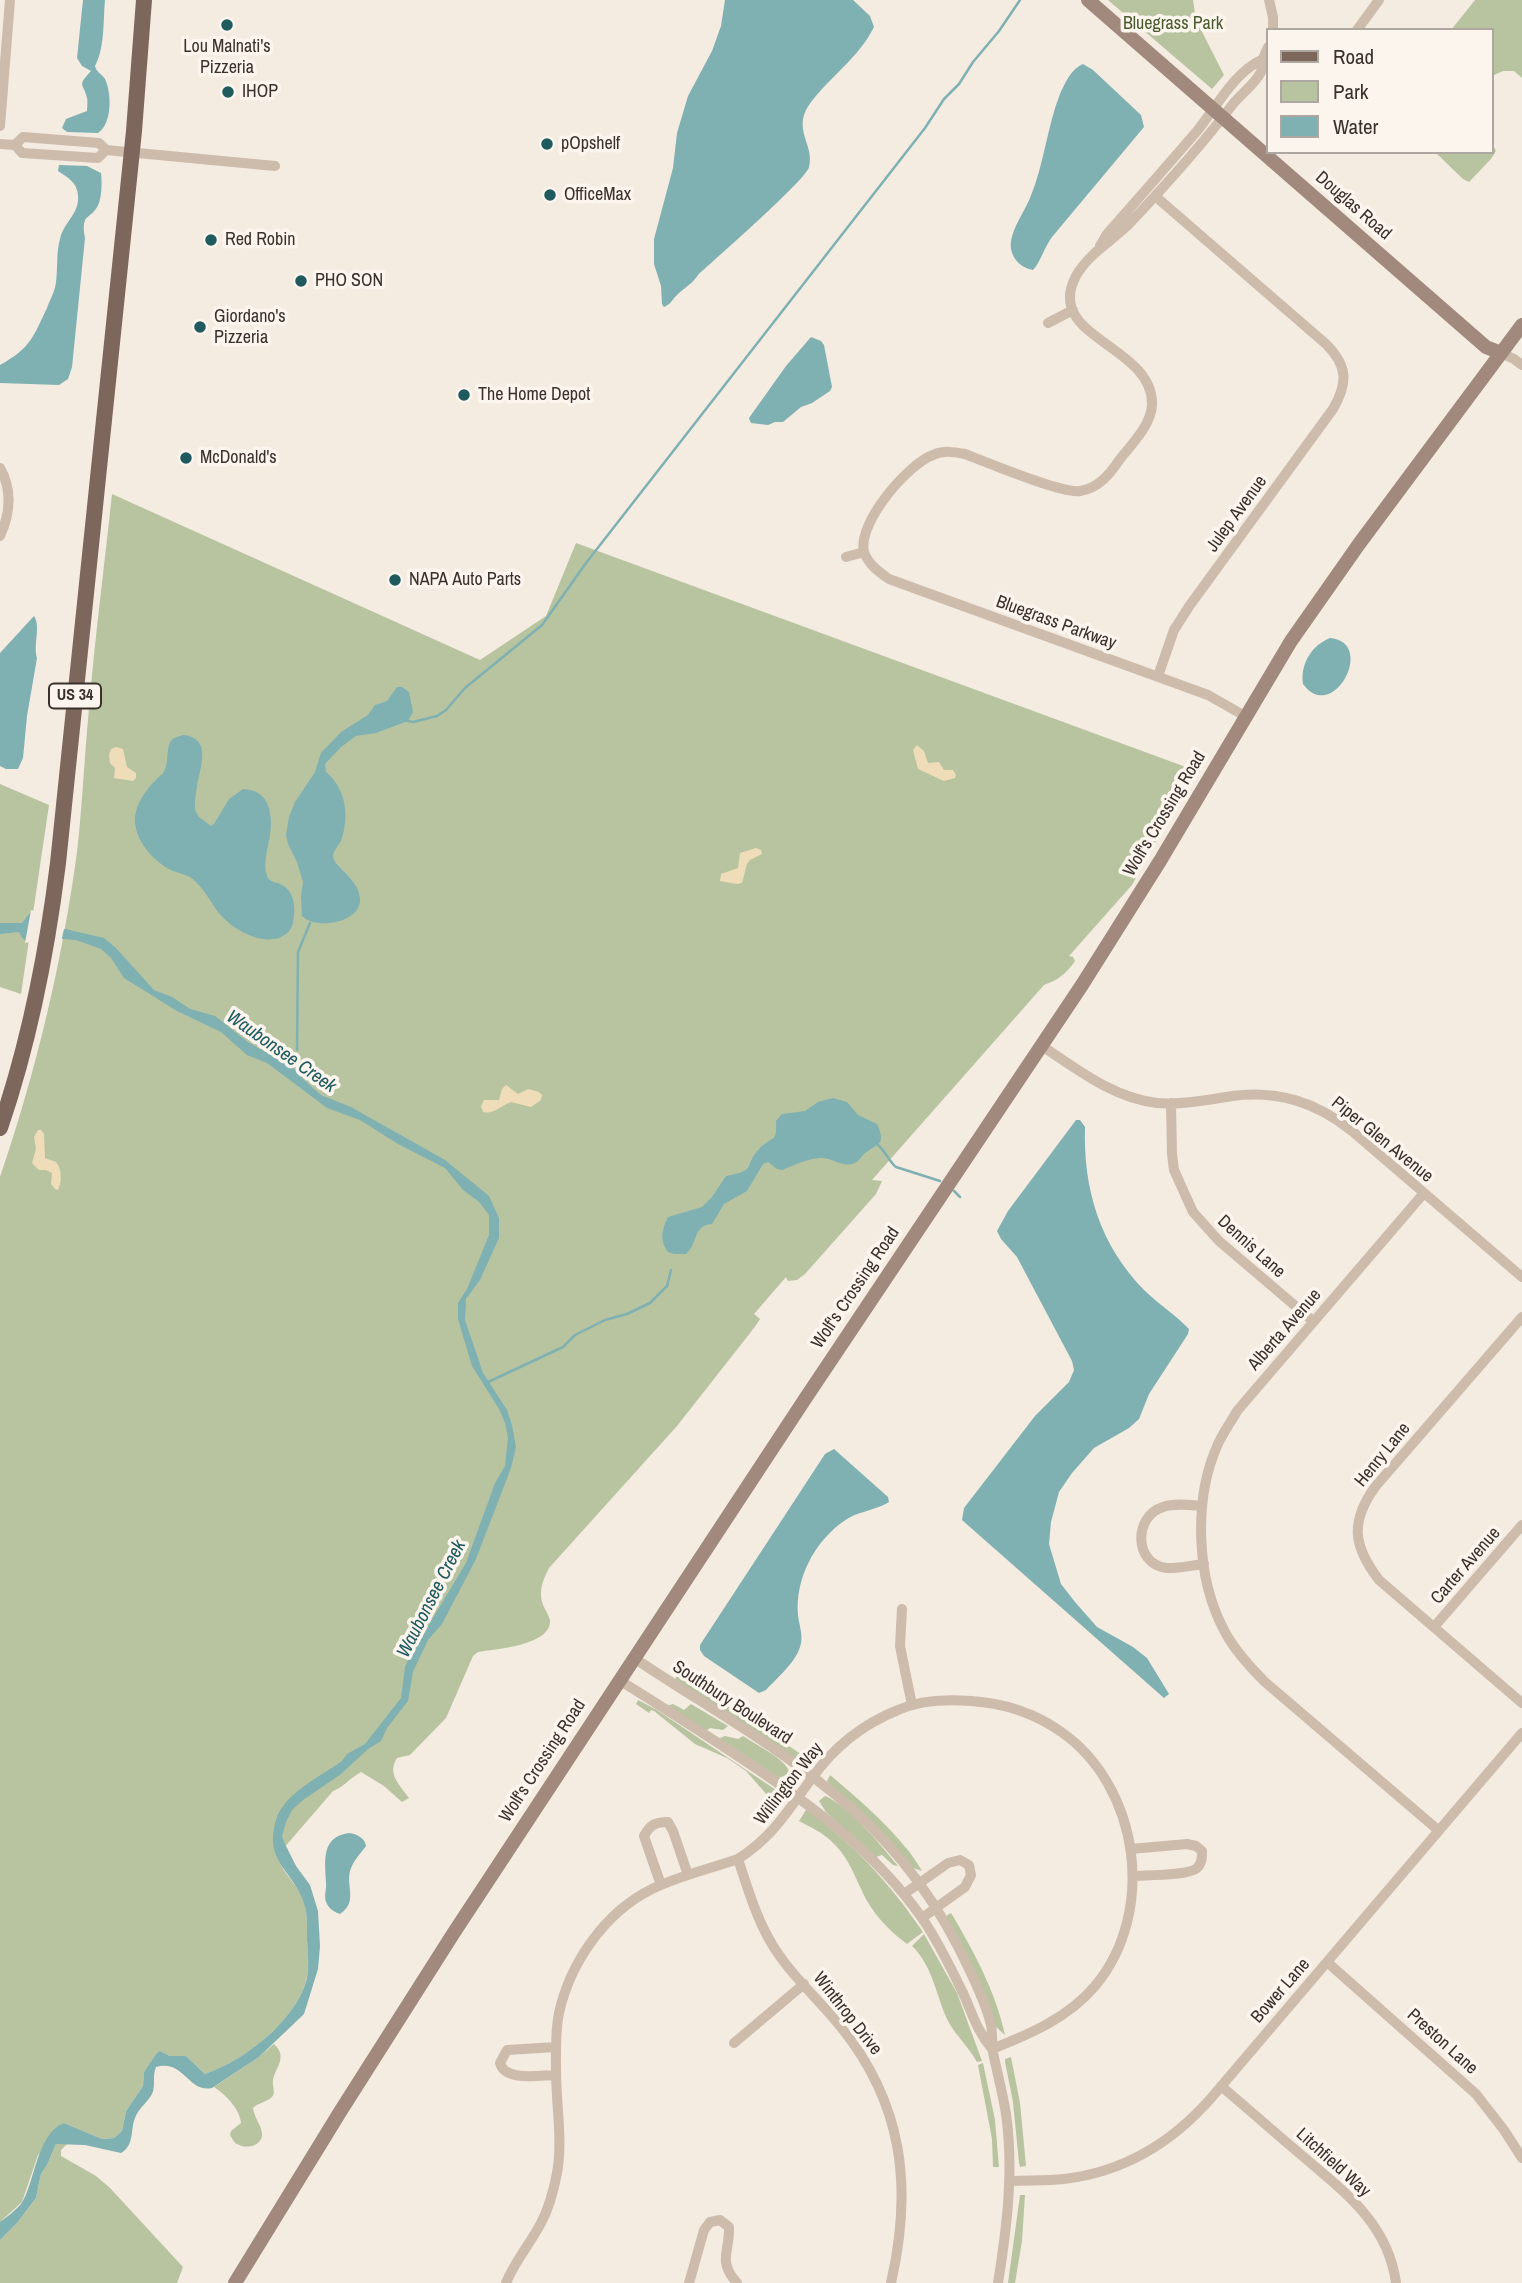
<!DOCTYPE html>
<html>
<head>
<meta charset="utf-8">
<style>
  body { margin:0 }
  #map { position:relative; width:1522px; height:2283px; overflow:hidden; background:#f4ebe1; font-family:"Archivo Narrow",sans-serif }
  canvas { display:block }
  .legend { position:absolute; left:1266px; top:28px; width:228px; height:126px; box-sizing:border-box; background:#fbf5ee; border:2px solid #aea6a0; margin:0; padding:9px 12px; list-style:none; font-size:21px; color:#3b302b }
  .legend li { display:flex; align-items:center; gap:14px; height:35px }
  .legend b { width:35px; border:2px solid #aea6a0 }
</style>
</head>
<body>
<div id="map">
<canvas width="1522" height="2283"></canvas>
<ul class="legend">
<li><b style="height:9px;background:#7d675c"></b>Road</li>
<li><b style="height:19px;background:#b8c4a0"></b>Park</li>
<li><b style="height:19px;background:#7fb0b2"></b>Water</li>
</ul>
</div>
<script>
const context = document.querySelector('canvas').getContext('2d');
context.lineJoin = 'round';
function fill(path, color) { context.fillStyle = color; context.fill(path, 'evenodd'); }
function trace(path, color, width, dash) { context.strokeStyle = color; context.lineWidth = width; context.lineCap = dash ? 'butt' : 'round'; context.setLineDash(dash || []); context.stroke(path); }
function write(font, color, halo, rows, align = 'center') {
  context.font = font + ' "Archivo Narrow",sans-serif'; context.lineWidth = 7; context.setLineDash([]); context.textBaseline = 'middle'; context.strokeStyle = halo; context.fillStyle = color; for (const [text, x, y, turn = 0] of rows) {
    context.save(); context.translate(x, y); context.rotate((+turn || 0) * Math.PI / 180); context.textAlign = isNaN(turn) ? turn : align; if (halo) context.strokeText(text, 0, 0); context.fillText(text, 0, 0); context.restore();
  }
}
const green = new Path2D(`
  M1108 0H1193L1196 20 1224 75 1212 89Z
  M1475 0H1522V78L1514 71H1503L1492 76V30H1451Z
  M1492 143 1496 151 1491 159 1469 182 1463 179 1435 152H1492Z
  M112 494 480 660 546 616 576 543 1194 770 1132 885 1069 956 1073 957 1075 961C1066 974 1058 980 1044 985L872 1180 882 1181 876 1194 805 1274 797 1280 788 1281 786 1277 754 1314 760 1319 754 1328 677 1426 549 1568C543 1580 538 1591 543 1605 545 1609 549 1616 550 1620 552 1646 494 1649 478 1652L473 1656 446 1718 410 1755 397 1758C387 1774 399 1784 409 1798L402 1802 384 1786 361 1772C350 1778 344 1787 333 1791L277 1856C282 1872 295 1882 302 1897 308 1909 307 1926 307 1939 308 1952 309 1965 307 1977 297 2021 245 2060 205 2074L186 2056H170L160 2051 144 2072 143 2086 126 2111 122 2131 114 2138 102 2139 64 2123 38 2155 22 2202 0 2222V1177C36 1072 62 963 77 852 82 809 84 764 88 720 94 645 104 569 112 494Z
  M0 784 49 805 21 994 0 987Z
  M678 1673 807 1758 803 1763 800 1762 675 1680Z
  M638 1700 657 1710 782 1794 775 1804 746 1771 727 1758 695 1744 654 1711 651 1710 649 1713 636 1704Z
  M673 1704 684 1710 691 1704 728 1726 723 1730 710 1728 706 1731 667 1706Z
  M725 1736 738 1739 743 1736C755 1744 785 1759 789 1771L786 1775 779 1778 718 1739Z
  M830 1775C859 1799 905 1839 922 1871L913 1868 829 1784 827 1781Z
  M825 1796C850 1807 880 1844 898 1866L893 1865 882 1855 876 1857 826 1812 819 1801Z
  M806 1810C815 1815 824 1823 832 1830 868 1859 897 1894 923 1932L907 1944C889 1931 871 1912 862 1891 853 1872 847 1855 831 1841 822 1832 810 1827 799 1821Z
  M951 1913C973 1950 996 1992 1005 2035L996 2027 948 1921 946 1916Z
  M924 1934 957 1993 982 2061 977 2062C969 2047 956 2036 948 2021 936 1996 933 1966 912 1946Z
  M274 2044C288 2057 276 2066 273 2080 272 2086 276 2093 272 2097 268 2101 258 2103 253 2108 254 2118 263 2127 262 2136 260 2147 245 2149 237 2144 234 2143 232 2138 230 2135L231 2131 241 2123C240 2109 225 2094 214 2087L259 2057Z
  M1011 2057 1020 2103 1026 2166 1020 2167 1019 2163 1013 2102 1005 2062V2059Z
  M983 2063 995 2120 999 2167H993L992 2139 978 2065Z
  M61 2143H68L61 2150V2156L96 2176 110 2188 183 2267 177 2283H0V2240L17 2223 36 2198 41 2174 47 2165 56 2144Z
  M1020 2195H1025L1022 2241 1015 2283H1008Z`);
const sand = new Path2D(`
  M917 745 924 751 928 763 939 762 944 770H953L956 775 955 778 944 781 918 769 913 750Z
  M116 747 123 749 127 767 136 773V778L133 781 114 778 115 768 110 763 109 755 111 749Z
  M756 848 761 850 762 854 750 860 747 864 742 883 737 884 720 881 721 874 738 868 740 853Z
  M506 1085 518 1094 528 1089 539 1092 542 1095 541 1100 531 1107 511 1102C502 1105 493 1115 483 1112L481 1106 484 1100H499L502 1089Z
  M38 1130H41L44 1134 45 1158 56 1162C62 1168 62 1183 58 1190L55 1189 51 1184 52 1173 46 1170H39L32 1163 36 1149 34 1137Z`);
const water = new Path2D(`
  M83 0H105C103 21 105 48 95 66 97 73 101 73 105 79 112 94 112 124 98 133L67 132 62 128 66 119 87 111C87 110 88 100 87 98 84 83 76 87 91 71L82 66 77 58Z
  M725 0H853L870 16 874 27C858 59 829 77 809 105 792 130 815 145 809 167 806 180 715 259 698 275 692 284 684 288 677 295 672 300 671 304 664 307L662 304 661 286 654 264V239L673 168 677 133 688 96 712 51 721 26Z
  M1083 64 1093 70 1141 115 1144 127 1052 237C1045 246 1040 263 1033 270 1022 268 1013 260 1011 249 1009 232 1024 213 1030 198 1044 165 1047 127 1060 94 1065 83 1071 69 1083 64Z
  M59 165 87 166 101 173C102 182 102 194 99 203 92 221 80 211 85 238L72 367 68 379 59 385 0 383V365C31 348 33 337 47 308 50 299 55 292 56 282 58 268 56 253 60 239 64 221 80 214 78 195 77 182 67 177 58 171Z
  M811 337 821 341 824 345 832 387 830 391 812 403 801 407 783 422H775L768 425 751 423 749 418 786 366Z
  M34 616C41 626 33 645 37 658L27 716 23 758 18 769H6L0 766V653Z
  M1330 638C1377 642 1333 725 1303 684 1300 664 1312 645 1330 638Z
  M397 687H402L409 692 413 712 408 721 376 733 356 736 341 747 325 764 326 772C346 789 350 816 341 841 339 845 334 850 333 855 332 867 361 879 360 901 359 923 316 930 302 916L301 896 303 882 297 862 288 844 286 835 289 817 295 802 315 772 321 753 341 732 368 715 375 705 387 701Z
  M183 735C213 738 200 768 197 787 195 795 195 803 195 810L199 817 211 826 214 824 229 799 243 789C270 790 273 814 270 836 268 847 262 867 268 878 271 883 277 882 282 885 295 892 296 909 293 923 291 932 283 938 274 939 254 942 230 927 218 912 211 902 205 891 196 882 190 875 181 874 173 871 155 863 136 842 135 822 134 807 145 790 156 780 157 778 162 775 163 773 169 765 166 751 170 742L174 738Z
  M30 913 39 916 52 926 104 938 116 948 154 990 172 997 190 1009 215 1016 248 1042 298 1071 302 1078 321 1095 351 1107 445 1160 489 1196 499 1218V1238L480 1280 466 1299 465 1320 483 1373 507 1410 512 1425 516 1447 511 1468 476 1559 442 1624 428 1640 419 1659 413 1672 408 1701 387 1728 381 1741 368 1749 341 1774 303 1800 292 1810 286 1822 282 1836 284 1842 296 1866 310 1885 318 1911 320 1946 318 1969 304 2014 259 2057 212 2088C188 2093 184 2059 156 2067 152 2076 156 2085 152 2094 147 2103 138 2109 135 2118 130 2130 135 2145 121 2153L85 2145 56 2144 47 2165 41 2174 36 2198 17 2223 0 2240V2222C7 2217 15 2211 21 2204 35 2184 36 2134 64 2123L102 2139 114 2138 122 2131 126 2111 143 2086 144 2072 157 2053 160 2051 170 2056H186L205 2074C245 2060 296 2021 307 1978 309 1966 308 1953 307 1940 307 1926 308 1911 302 1898 290 1869 264 1860 276 1820 284 1793 320 1777 342 1761L347 1754 365 1744 401 1698 405 1667 409 1658 466 1563 495 1483 505 1466 508 1438 505 1423 499 1409 472 1366 458 1319V1303L467 1289 489 1235V1215L479 1202 463 1190 445 1168 398 1144 360 1120 327 1108 267 1063 247 1055 221 1032 177 1011 124 978 111 958 101 949 76 940 40 937 25 940 22 938 19 932 0 934V923H22Z
  M833 1098 847 1102 858 1115 877 1124C887 1146 877 1143 864 1154 860 1158 858 1163 852 1164 841 1167 831 1157 820 1158 807 1159 794 1165 782 1170L777 1169 768 1162 763 1164 747 1191 724 1204 712 1224C692 1226 699 1242 686 1254H674L668 1252C659 1241 662 1229 668 1217L702 1207 712 1197 726 1176C759 1170 742 1166 760 1148 773 1135 777 1144 776 1121L782 1114 805 1111 818 1102Z
  M1076 1120H1080L1085 1127C1083 1189 1100 1245 1144 1290 1158 1304 1176 1315 1189 1329L1188 1334 1149 1394 1139 1419 1129 1428 1094 1448 1072 1473 1059 1492 1051 1522 1049 1544 1061 1584 1075 1602 1097 1627 1133 1647 1147 1658 1169 1694 1164 1698 962 1520 964 1508 1035 1416 1069 1382 1074 1370 1072 1361 1017 1257 1001 1239 997 1231 1008 1211Z
  M834 1449 888 1497 889 1502C875 1511 857 1511 844 1521 814 1542 795 1579 798 1615 799 1626 804 1636 800 1647 795 1663 777 1678 766 1690L759 1693 704 1656 700 1650V1645L825 1454Z
  M349 1833C357 1834 365 1838 366 1846 360 1854 353 1861 350 1871 346 1887 358 1902 340 1914 335 1912 330 1910 327 1904 323 1897 327 1889 326 1882 325 1860 321 1837 349 1833Z`);
const pier = new Path2D(`
  M31 910 40 913 53 922 65 925 61 942 40 940 25 943Z`);
const stream = new Path2D(`
  M408 721 413 722 437 716 446 710 465 688 542 625 586 563 925 128 944 99 959 84 973 62 999 31 1020 0
  M297 1050 298 952 310 923
  M878 1145C885 1151 891 1164 896 1167L940 1181
  M954 1191 960 1197
  M486 1383 563 1347 575 1335 605 1320 627 1314 650 1303 667 1286 671 1270`);
const street = new Path2D(`
  M1269 0 1273 17V30
  M1357 30 1379 0
  M0 126 10 0
  M0 144 15 145 22 153 98 158 106 150
  M15 145 23 137 99 143 106 150 275 166
  M1155 196 1326 344C1348 366 1348 383 1333 409L1190 605 1174 630 1158 676
  M1100 246 1107 234C1137 200 1167 166 1197 131 1217 107 1233 73 1263 59
  M1048 323 1073 310
  M1501 353 1514 359 1522 365
  M0 468C13 491 10 514 0 536
  M846 557 864 552
  M1245 716 1208 695 889 579C879 572 868 564 864 552 857 523 908 464 933 455 943 450 954 452 965 454 986 462 1062 494 1080 491 1099 488 1110 474 1120 459 1132 444 1151 425 1152 405 1154 345 1043 338 1076 276 1088 254 1112 241 1129 224 1165 186 1201 146 1233 104 1241 94 1255 84 1261 72 1262 69 1261 65 1262 62 1263 57 1266 52 1268 47
  M1042 1046C1077 1069 1113 1098 1157 1103 1182 1105 1207 1100 1232 1096 1278 1090 1316 1102 1352 1131L1522 1277
  M1171 1103 1172 1154 1174 1170 1193 1212 1219 1241 1313 1321
  M1424 1193 1237 1411C1231 1422 1223 1433 1218 1444 1193 1499 1196 1579 1225 1632 1235 1651 1250 1667 1265 1682L1438 1830
  M1522 1317 1375 1487C1350 1522 1353 1546 1379 1580L1522 1703
  M1201 1506C1189 1505 1175 1503 1163 1507 1134 1516 1133 1563 1166 1568 1178 1569 1192 1565 1204 1564
  M902 1609 900 1646 912 1705
  M1434 1627 1522 1525
  M634 1658C707 1707 786 1750 852 1809 902 1853 942 1910 970 1971 978 1988 987 2007 991 2025 993 2035 991 2046 994 2057 998 2076 1003 2095 1006 2114 1014 2170 1007 2227 998 2283
  M619 1680C661 1706 703 1733 744 1760 811 1805 876 1852 922 1918 938 1941 951 1968 963 1993 973 2015 976 2029 992 2049
  M1131 1849 1187 1844 1196 1846 1202 1851C1202 1857 1202 1863 1197 1868 1188 1876 1146 1875 1133 1876
  M738 1859C747 1886 755 1914 769 1939 787 1972 817 1997 840 2026 903 2103 913 2187 891 2283
  M661 1885 644 1836C650 1825 655 1822 668 1822L673 1831 688 1875
  M904 1894 948 1863 960 1860 969 1865 971 1875 965 1887 922 1918
  M1327 1962 1476 2094 1504 2130 1522 2158
  M734 2043 804 1984
  M556 2075C540 2075 505 2082 500 2063L507 2050 556 2047
  M1221 2086C1247 2108 1273 2131 1299 2153 1342 2190 1388 2222 1396 2283
  M1010 2181C1028 2180 1046 2181 1064 2179 1124 2172 1173 2142 1212 2097L1522 1733
  M506 2283C515 2261 530 2244 541 2223 549 2208 554 2189 557 2173 563 2140 556 2105 556 2071 556 2052 555 2032 559 2013 570 1963 605 1912 652 1889 679 1876 709 1869 738 1859 773 1837 788 1810 812 1778 834 1747 863 1724 898 1710 920 1700 947 1699 971 1701 1002 1703 1034 1713 1060 1731 1140 1786 1157 1912 1095 1986 1068 2018 1030 2034 992 2049
  M689 2283 704 2230 710 2222 720 2220 729 2227C730 2252 717 2260 737 2283`);
const secondary = new Path2D(`
  M1088 0 1486 347 1501 353
  M235 2283 340 2112 453 1934 805 1399 1082 985 1160 861 1291 641 1359 544 1522 325`);
const primary = new Path2D(`
  M0 1128C29 1043 47 952 58 863L134 131 144 0`);
const markers = [
  [227,25,7,"#1f5a5e"],
  [228,92,7,"#1f5a5e"],
  [547,144,7,"#1f5a5e"],
  [550,195,7,"#1f5a5e"],
  [211,240,7,"#1f5a5e"],
  [301,281,7,"#1f5a5e"],
  [200,327,7,"#1f5a5e"],
  [464,395,7,"#1f5a5e"],
  [186,458,7,"#1f5a5e"],
  [395,580,7,"#1f5a5e"]
];
const shields = [
  [75,696,52]
];
const shieldNames = [
  ["US 34",75,696]
];
const parkNames = [
  ["Bluegrass Park",1173,24]
];
const poiNames = [
  ["Lou Malnati's",227,47,"center"],
  ["Pizzeria",227,68,"center"],
  ["IHOP",242,92],
  ["pOpshelf",561,144],
  ["OfficeMax",564,195],
  ["Red Robin",225,240],
  ["PHO SON",315,281],
  ["Giordano's",214,317],
  ["Pizzeria",214,338],
  ["The Home Depot",478,395],
  ["McDonald's",200,458],
  ["NAPA Auto Parts",409,580]
];
const streetNames = [
  ["Douglas Road",1353,206,41],
  ["Julep Avenue",1237,514,-54],
  ["Bluegrass Parkway",1056,623,20],
  ["Wolf's Crossing Road",1165,814,-59],
  ["Piper Glen Avenue",1382,1140,39],
  ["Dennis Lane",1251,1247,42],
  ["Wolf's Crossing Road",856,1288,-56],
  ["Alberta Avenue",1285,1330,-49],
  ["Henry Lane",1383,1455,-51],
  ["Carter Avenue",1466,1566,-49],
  ["Southbury Boulevard",732,1703,33],
  ["Wolf's Crossing Road",543,1761,-57],
  ["Willington Way",789,1784,-52],
  ["Bower Lane",1281,1991,-49],
  ["Winthrop Drive",847,2014,52],
  ["Preston Lane",1442,2042,42],
  ["Litchfield Way",1333,2163,42]
];
const waterNames = [
  ["Waubonsee Creek",281,1052,35],
  ["Waubonsee Creek",432,1599,-63]
];
fill(green, '#b8c4a0');
fill(sand, '#efdcb8');
fill(water, '#7fb0b2');
fill(pier, '#f4ebe1');
trace(stream, '#7fb0b2', 2.5);
trace(street, '#cdbbac', 10);
trace(secondary, '#a18a7d', 14);
trace(primary, '#7d675c', 16);
for (const [x, y, r, color] of markers) { const dot = new Path2D(); dot.arc(x, y, r, 0, 2 * Math.PI); context.fillStyle = color; context.fill(dot); trace(dot, '#fbf5ee', 2.5); }
for (const [x, y, w] of shields) { const box = new Path2D(); box.roundRect(x - w / 2, y - 12.5, w, 25, 5); context.fillStyle = '#fbf5ee'; context.fill(box); trace(box, '#3b302b', 2); }
write('bold 16px', '#3b302b', null, shieldNames);
write('18px', '#4a5a2e', '#fbf5ee', parkNames);
write('18px', '#3b302b', '#fbf5ee', poiNames, 'left');
write('18px', '#3b302b', '#fbf5ee', streetNames);
write('italic 19px', '#1f5a5e', '#fbf5ee', waterNames);
</script>
</body>
</html>
